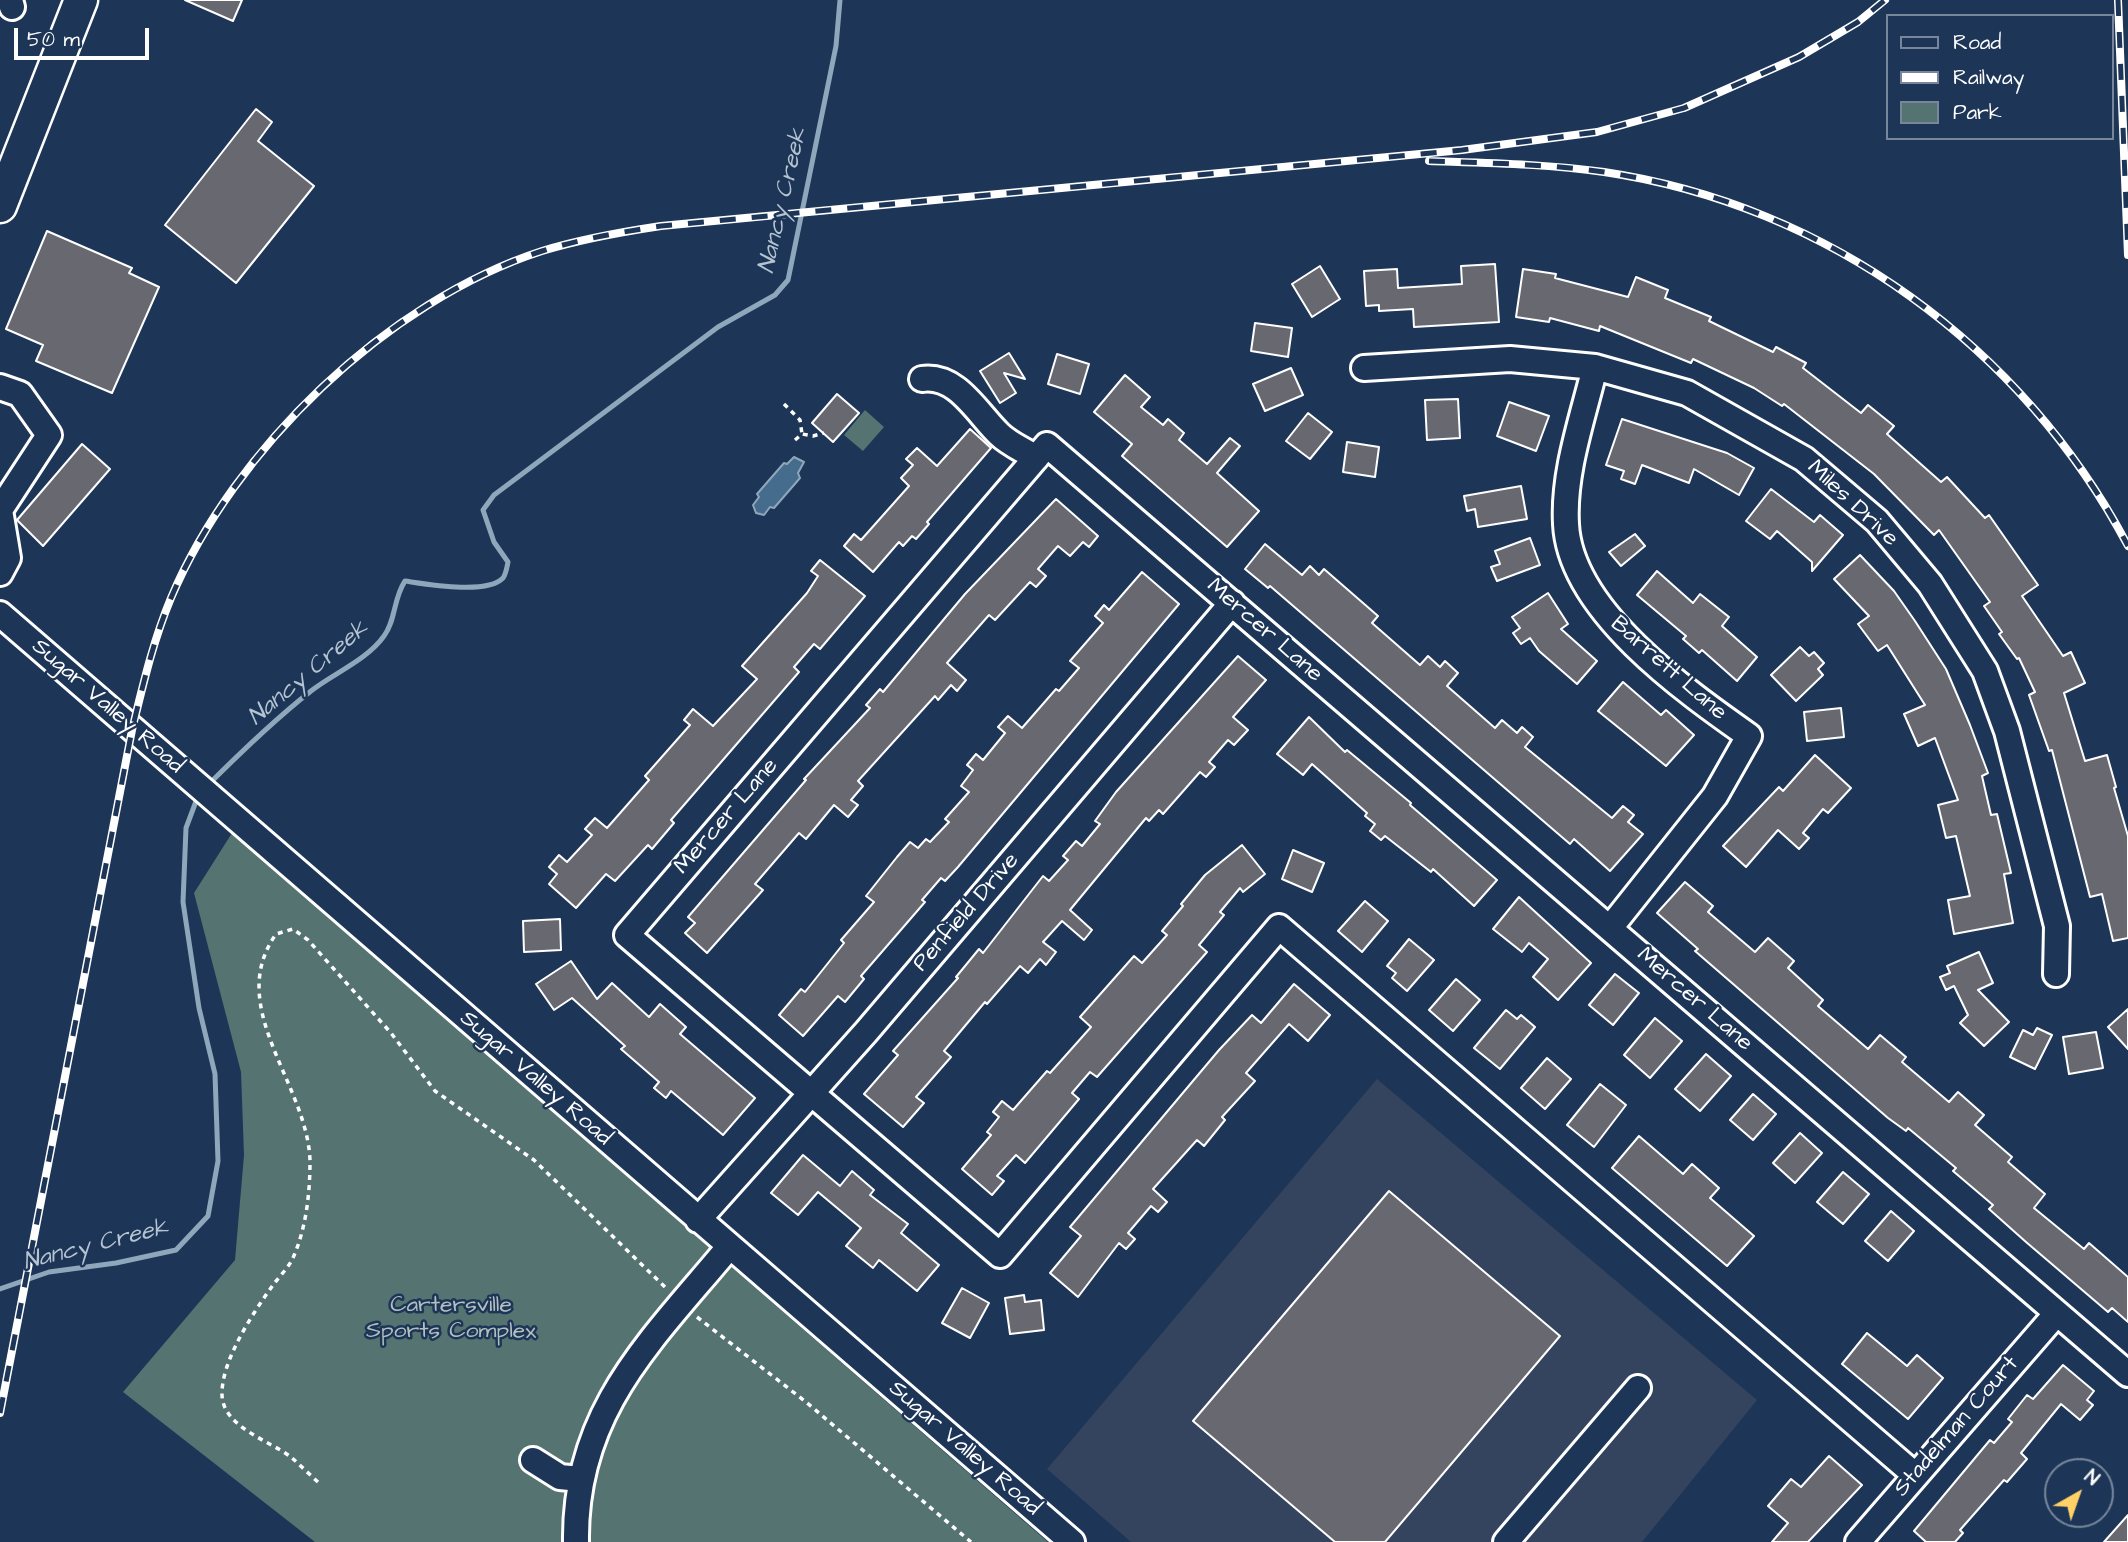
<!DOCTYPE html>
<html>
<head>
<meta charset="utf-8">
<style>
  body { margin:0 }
  #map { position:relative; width:2128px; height:1542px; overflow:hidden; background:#1d3557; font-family:"Architects Daughter",sans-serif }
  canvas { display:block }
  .legend { position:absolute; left:1886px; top:14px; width:228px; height:126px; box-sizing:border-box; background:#1d3557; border:2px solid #77869a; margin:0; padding:9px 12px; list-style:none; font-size:21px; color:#fff }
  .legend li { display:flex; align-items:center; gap:14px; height:35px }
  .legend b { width:35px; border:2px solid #77869a }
  .north { position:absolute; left:2044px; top:1458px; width:70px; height:70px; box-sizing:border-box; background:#1d3557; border:2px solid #77869a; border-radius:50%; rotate:40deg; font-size:19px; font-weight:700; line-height:28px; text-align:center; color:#fff }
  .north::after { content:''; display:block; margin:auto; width:24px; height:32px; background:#ffd166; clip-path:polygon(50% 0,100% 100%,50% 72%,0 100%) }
  .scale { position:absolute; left:14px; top:28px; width:135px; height:32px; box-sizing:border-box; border:4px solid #fff; border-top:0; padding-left:9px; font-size:21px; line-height:24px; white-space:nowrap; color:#fff; -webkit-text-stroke:5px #1d3557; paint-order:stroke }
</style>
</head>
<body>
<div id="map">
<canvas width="2128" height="1542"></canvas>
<ul class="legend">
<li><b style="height:9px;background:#1d3557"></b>Road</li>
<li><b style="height:9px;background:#fff"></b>Railway</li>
<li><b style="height:19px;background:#557371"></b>Park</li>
</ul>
<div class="north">N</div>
<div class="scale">50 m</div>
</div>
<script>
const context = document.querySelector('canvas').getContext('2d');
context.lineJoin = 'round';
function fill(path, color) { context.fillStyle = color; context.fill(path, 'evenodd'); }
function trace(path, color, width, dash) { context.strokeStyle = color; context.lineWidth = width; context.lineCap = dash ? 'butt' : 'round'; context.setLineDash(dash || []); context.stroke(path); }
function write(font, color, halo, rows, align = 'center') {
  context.font = font + ' "Architects Daughter",sans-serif'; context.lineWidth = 5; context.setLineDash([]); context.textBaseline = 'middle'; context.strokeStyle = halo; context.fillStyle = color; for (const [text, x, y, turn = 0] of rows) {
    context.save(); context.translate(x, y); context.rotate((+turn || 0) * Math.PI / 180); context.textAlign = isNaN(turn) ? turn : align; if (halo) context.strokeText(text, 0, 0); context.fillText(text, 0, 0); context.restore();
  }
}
const built = new Path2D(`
  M1377 1079 1757 1400 1642 1542H1131L1047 1469Z`);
const green = new Path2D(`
  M865 410 884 427 863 451 844 435Z
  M232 833 1048 1542H315L123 1392 235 1260 244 1155 241 1072 194 893Z`);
const water = new Path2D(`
  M794 457 804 462 798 473 800 478 774 508 770 507 764 515 756 513 753 505 759 497 757 494 784 463 787 464Z`);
const stream = new Path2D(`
  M207 786C240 753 274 720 311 691 334 673 367 660 384 636 396 620 393 599 405 581 426 584 487 595 503 578 506 574 507 567 508 562L494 542 483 510 494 495 718 327 775 295 788 280 836 46 840 0
  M0 1289 49 1272 116 1263 176 1250 208 1216 218 1161 215 1074 199 1008 183 902 186 828 198 796`);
const building = new Path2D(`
  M185 0H242L233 21Z
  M256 109 272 122 258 141 314 186 236 283 165 225Z
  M47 231 132 268 129 273 159 287 112 393 36 361 43 345 6 329Z
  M1495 264 1499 322 1414 327 1413 309 1379 311V305L1366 306 1364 271 1397 269 1398 288 1462 284 1461 266Z
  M1320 266 1340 299 1312 317 1292 284Z
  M1523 269 1556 274 1555 278 1628 297 1636 277 1668 290 1665 298 1711 317 1709 321 1773 352 1776 347 1806 363 1803 368 1861 413 1868 405 1894 426 1887 434 1941 482 1947 477 1985 518 1989 515 2038 585 2022 596 2063 656 2071 652 2085 683 2064 693 2085 761 2107 755 2116 787 2114 788 2128 836V938L2113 941 2102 894 2090 897 2052 750 2049 751 2029 695 2035 692 2019 658 2017 659 1999 634 2002 632 1984 606 1990 602 1939 530 1934 535 1874 474 1784 404 1782 406 1754 388 1693 359 1691 363 1600 326 1599 331 1550 318 1549 322 1516 317Z
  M1255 323 1292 328 1288 357 1251 351Z
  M1009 353 1025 379 1004 373 1016 393 1000 403 980 371Z
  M1057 354 1089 364 1080 394 1048 384Z
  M1291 368 1303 395 1265 411 1253 384Z
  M1125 375 1150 397 1141 407 1163 425 1168 419 1184 433 1179 440 1207 464 1230 438 1240 446 1217 473 1259 511 1227 547 1122 456 1132 444 1094 412Z
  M837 394 859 413 833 442 812 423Z
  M1458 399 1460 438 1427 440 1425 400Z
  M1509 402 1549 416 1536 451 1497 436Z
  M1308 413 1332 432 1310 459 1286 441Z
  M1622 419 1727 453 1754 468 1739 495 1694 469 1689 483 1642 465 1635 484 1621 479 1624 471 1606 465Z
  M970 429 991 448 927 522 929 524 916 539 912 536 903 546 899 542 873 572 844 546 854 534 861 540 909 486 901 478 913 465 906 459 917 448 937 466Z
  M1347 442 1379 447 1375 477 1343 472Z
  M82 444 110 469 43 546 17 520Z
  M1521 486 1527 519 1478 527 1475 509 1467 511 1464 496Z
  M1771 489 1814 522 1820 515 1843 535 1812 571V562L1777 531 1770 539 1746 521Z
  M1056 499 1098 536 1089 547 1083 542 1070 556 1058 546 1038 569 1046 576 1036 587 1030 582 995 620 989 615 947 663 966 680 957 691 951 685 938 700 935 696 858 781 863 786 851 800 858 805 848 817 834 805 806 839 799 833 755 884 763 890 707 953 685 933 695 923 688 917 806 780 804 779 870 708 866 705 880 689 883 692 965 594Z
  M1635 534 1645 546 1621 566 1609 552Z
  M1530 538 1540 565 1497 581 1491 567 1500 564 1495 551Z
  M1265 544 1302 575 1310 566 1319 575 1324 569 1378 616 1372 623 1420 665 1428 656 1440 667 1445 661 1458 673 1447 686 1495 728 1502 720 1517 733 1522 727 1533 737 1525 747 1612 818 1623 806 1634 815 1628 822 1643 834 1610 871 1574 839 1570 844 1270 586 1268 588 1245 569Z
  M1860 555 1894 591 1915 621 1946 669 1970 725 1988 773 1982 776 1991 815 1997 814 2011 873 2004 874 2013 923 1954 934 1948 900 1970 896 1956 836 1946 838 1938 805 1958 800 1935 738 1918 746 1904 714 1925 705 1887 645 1878 651 1858 624 1869 616 1834 579Z
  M820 560 865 596 820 649 814 644 794 667 799 672 671 820 674 823 652 849 648 845 615 881 606 874 576 908 549 884 557 874 549 867 559 855 567 862 592 835 585 829 595 818 607 828 649 780 645 776 690 725 684 720 693 709 713 726 757 679 742 666 807 593 818 576 811 571Z
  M1657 571 1693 603 1700 594 1729 617 1722 626 1757 657 1737 681 1702 650 1699 653 1683 639 1686 636 1637 595Z
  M1142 572 1179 604 958 867 945 881 941 878 922 900 925 902 861 976 864 979 845 1002 838 996 803 1036 779 1015 801 989 805 992 844 943 841 940 874 902 866 896 897 857 910 842 918 848 926 839 930 842 949 822 945 819 969 792 961 786 973 770 967 765 976 754 983 760 1005 733 998 727 1008 716 1022 728 1056 689 1059 691 1079 668 1070 661 1103 623 1095 616 1104 605 1109 610Z
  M1548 593 1568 624 1561 629 1597 661 1577 684 1539 651 1530 638 1521 644 1513 633 1520 628 1512 617Z
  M1800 647 1809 656 1814 652 1824 663 1818 669 1823 675 1796 701 1771 675Z
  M1238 656 1266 680 1233 717 1248 730 1234 745 1228 740 1209 762 1215 767 1206 777 1200 772 1163 814 1159 810 1149 821 1146 818 1070 910 1092 930 1084 940 1062 921 1043 942 1056 952 1046 965 1040 959 1028 973 1020 966 987 1004 985 1002 944 1051 951 1057 916 1097 924 1103 903 1127 864 1094 898 1055 893 1051 958 978 956 977 979 949 983 953 1043 876 1049 881 1068 860 1063 856 1076 841 1082 846 1100 824 1095 821 1116 792Z
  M1623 682 1661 715 1666 710 1694 735 1666 766 1598 711Z
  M1841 708 1844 737 1807 741 1804 712Z
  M1309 717 1345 752 1347 750 1411 803 1410 805 1497 880 1474 906 1433 869 1431 872 1385 836 1381 840 1370 831 1375 824 1365 816 1367 813 1312 764 1303 775 1277 754Z
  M1815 755 1851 788 1828 813 1823 809 1803 833 1809 838 1799 849 1778 830 1746 867 1723 846 1779 787 1783 791Z
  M1242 845 1265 874 1243 892 1240 888 1220 912 1224 915 1199 945 1207 952 1097 1077 1090 1072 1072 1093 1079 1099 1025 1163 1016 1155 997 1176 1004 1181 992 1195 962 1169 991 1135 987 1132 999 1117 993 1112 1002 1101 1013 1110 1047 1071 1050 1073 1091 1027 1080 1017 1134 956 1142 963 1167 935 1162 931 1183 906 1181 904 1205 875Z
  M1293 850 1324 863 1312 892 1282 879Z
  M1685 882 1713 906 1708 912 1755 952 1768 938 1794 961 1788 968 1823 1000 1818 1006 1868 1049 1880 1035 1906 1057 1902 1062 1949 1102 1958 1092 1984 1115 1975 1125 2012 1157 2008 1162 2045 1194 2034 1208 2084 1249 2089 1243 2128 1277V1322L2112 1308 2108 1312 2026 1242 1989 1209 1993 1205 1953 1171 1956 1168 1908 1128 1906 1131 1888 1118 1695 951 1698 949 1657 913Z
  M1519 897 1591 963 1558 1000 1533 977 1548 959 1529 943 1522 952 1493 929Z
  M1365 901 1388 921 1362 952 1338 931Z
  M560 919 561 950 524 952 523 921Z
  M1409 939 1434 960 1407 991 1392 978 1396 973 1387 966Z
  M1979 952 1993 983 1978 990 2009 1022 1984 1046 1960 1023 1968 1015 1954 986 1946 990 1940 977 1950 973 1947 966Z
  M571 961 597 999 612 983 649 1017 660 1004 686 1027 680 1034 755 1098 723 1135 671 1091 666 1098 654 1088 659 1082 621 1049 625 1046 572 998 554 1010 536 984Z
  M1615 974 1639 993 1613 1025 1589 1005Z
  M1456 979 1480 1000 1453 1031 1429 1010Z
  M1294 984 1330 1015 1308 1041 1289 1024 1246 1073 1255 1081 1222 1117 1225 1120 1204 1146 1197 1140 1153 1189 1167 1202 1158 1212 1151 1206 1128 1233 1135 1239 1126 1249 1119 1243 1078 1297 1050 1273 1081 1236 1070 1227 1219 1050 1252 1015 1261 1023Z
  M2128 1009V1049L2108 1027Z
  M1506 1010 1517 1019 1521 1015 1535 1027 1500 1069 1474 1048Z
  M1655 1018 1682 1041 1650 1078 1624 1055Z
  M2037 1028 2052 1035 2035 1069 2010 1057 2023 1030 2033 1035Z
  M2096 1032 2103 1068 2069 1074 2063 1037Z
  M1706 1054 1731 1076 1700 1111 1675 1089Z
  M1547 1058 1571 1079 1545 1109 1521 1088Z
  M1600 1084 1626 1105 1594 1147 1567 1125Z
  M1753 1094 1776 1114 1753 1140 1730 1120Z
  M1800 1133 1822 1153 1795 1183 1773 1163Z
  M1639 1136 1683 1174 1692 1164 1719 1188 1710 1198 1754 1236 1727 1266 1612 1168Z
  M803 1155 840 1186 852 1171 874 1190 870 1195 908 1224 901 1233 939 1265 917 1291 879 1260 873 1268 846 1246 861 1228 818 1192 798 1215 771 1193Z
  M1843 1172 1869 1194 1843 1224 1817 1202Z
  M1389 1191 1560 1336 1385 1542H1335L1193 1421Z
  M1891 1211 1914 1231 1888 1261 1865 1241Z
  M962 1288 989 1303 970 1338 942 1323Z
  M1024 1295 1025 1302 1041 1300 1044 1330 1010 1334 1005 1298Z
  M1867 1333 1907 1366 1917 1355 1943 1378 1908 1419 1842 1364Z
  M2063 1365 2094 1391 2087 1400 2093 1405 2080 1420 2061 1404 2021 1453 2027 1459 2007 1482 2004 1480 1960 1530 1963 1533 1955 1542H1926L1914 1531 1990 1440 1994 1443 2012 1422 2008 1419 2027 1395 2033 1399Z
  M1829 1456 1862 1485 1808 1542H1772L1788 1523 1768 1506 1791 1479 1801 1487Z
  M2128 1515V1542H2104Z`);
const path = new Path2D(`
  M784 404 800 420 802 434
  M795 440 802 434 813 436 824 433
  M697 1317 806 1402 971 1542
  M318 1482C309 1474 300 1465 291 1457 270 1441 223 1427 222 1395 221 1361 253 1313 273 1285 279 1277 287 1269 292 1260 306 1230 310 1194 310 1161 308 1084 224 1008 276 934L293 929 308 940 391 1033 435 1091 534 1160 668 1290`);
const minor = new Path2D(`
  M10 0 12 7
  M1595 367C1583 417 1563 472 1566 524 1570 610 1685 691 1749 736L1715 796 1610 928
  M1364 368 1510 359 1595 367 1687 393 1804 459 1877 521 1930 584 1985 671 2007 731 2057 926 2056 974
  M922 379C957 374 977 413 999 434 1009 444 1024 450 1036 458
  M0 387 20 394 49 435 0 510 8 558 0 573
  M0 614 1072 1542
  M698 1220 866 1032 1232 603
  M533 1460 560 1477 580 1479
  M1915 1475 1279 927 1000 1255 627 935 1047 445 2128 1374
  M576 1542C574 1411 651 1341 729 1247
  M1506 1542 1638 1388
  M1858 1542 2057 1313`);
const major = new Path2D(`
  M0 206 81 0`);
const rail = new Path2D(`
  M2118 0 2128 255
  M1429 161C1487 163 1547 164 1604 172 1828 205 2023 347 2128 546
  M0 1413 132 730C143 685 153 641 171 598 234 449 387 301 542 251 581 239 621 232 661 226L1462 150 1597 132 1684 108 1799 57 1858 22 1885 0`);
const streetNames = [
  ["Miles Drive",1852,504,43],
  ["Mercer Lane",1264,631,41],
  ["Barrett Lane",1668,669,41],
  ["Sugar Valley Road",107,707,41],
  ["Mercer Lane",727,817,-49],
  ["Penfield Drive",967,913,-49],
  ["Mercer Lane",1694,1000,41],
  ["Sugar Valley Road",535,1079,41],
  ["Stadelman Court",1957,1427,-49],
  ["Sugar Valley Road",964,1449,41]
];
const parkNames = [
  ["Cartersville",451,1306],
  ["Sports Complex",451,1332]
];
const waterNames = [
  ["Nancy Creek",784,201,-77],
  ["Nancy Creek",309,674,-40],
  ["Nancy Creek",96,1246,-14]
];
fill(built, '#34445f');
fill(green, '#557371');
fill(water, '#456c8d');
trace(water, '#8fa7bb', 2);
trace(stream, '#8fa7bb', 5);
fill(building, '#686871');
trace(building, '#fff', 2);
trace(minor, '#fff', 30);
trace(major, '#fff', 37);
trace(path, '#fff', 3.5, [5, 5]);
trace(minor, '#1d3557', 24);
trace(major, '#1d3557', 32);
trace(rail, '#fff', 8);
trace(rail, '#1d3557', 5, [16]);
write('23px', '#fff', '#1d3557', streetNames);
write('23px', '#b2c0bf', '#1d3557', parkNames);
write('italic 24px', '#b5c4d1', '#1d3557', waterNames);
</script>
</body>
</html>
